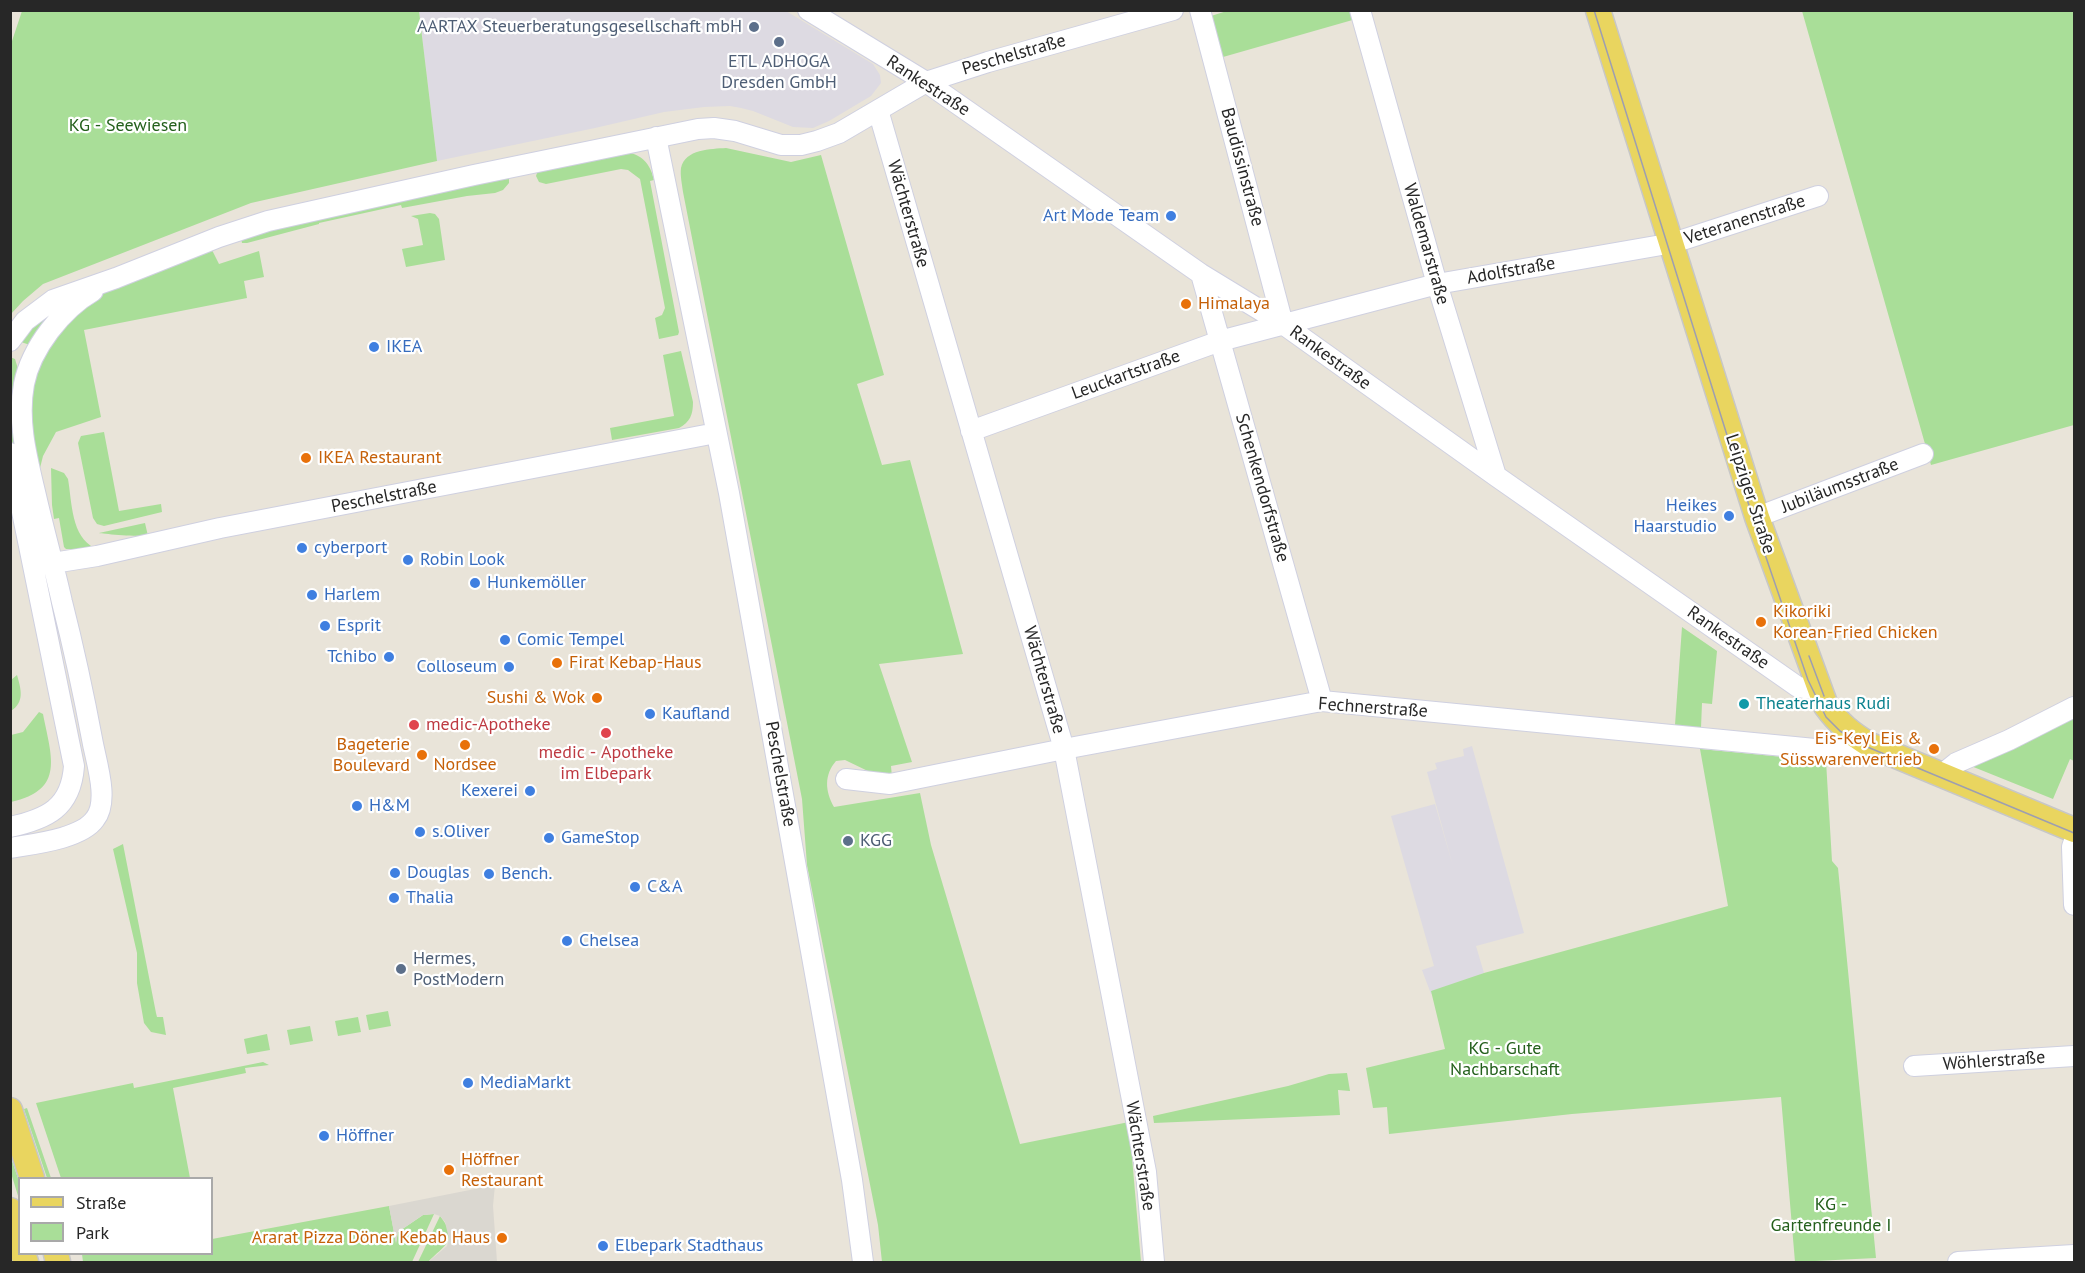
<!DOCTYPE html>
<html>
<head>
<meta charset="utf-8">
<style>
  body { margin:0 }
  #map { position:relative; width:2085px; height:1273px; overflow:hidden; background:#e9e4d9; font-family:"PT Sans",sans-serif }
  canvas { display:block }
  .frame { position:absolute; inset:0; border:12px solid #272727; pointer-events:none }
  .legend { position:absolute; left:18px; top:1177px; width:195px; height:78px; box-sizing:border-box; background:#fff; border:2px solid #a9a9a9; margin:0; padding:8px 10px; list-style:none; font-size:18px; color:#272727 }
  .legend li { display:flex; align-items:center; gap:12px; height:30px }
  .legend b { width:30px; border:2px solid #a9a9a9 }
</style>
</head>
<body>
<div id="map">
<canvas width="2085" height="1273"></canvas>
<div class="frame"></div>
<ul class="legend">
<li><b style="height:8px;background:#e9d55f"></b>Straße</li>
<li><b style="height:16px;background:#a9de98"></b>Park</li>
</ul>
</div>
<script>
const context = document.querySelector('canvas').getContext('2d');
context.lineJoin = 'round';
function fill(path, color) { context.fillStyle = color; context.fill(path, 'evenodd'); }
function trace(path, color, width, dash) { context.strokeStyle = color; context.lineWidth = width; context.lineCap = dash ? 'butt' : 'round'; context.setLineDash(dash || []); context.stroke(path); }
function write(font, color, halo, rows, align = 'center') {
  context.font = font + ' "PT Sans",sans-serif'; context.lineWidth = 4.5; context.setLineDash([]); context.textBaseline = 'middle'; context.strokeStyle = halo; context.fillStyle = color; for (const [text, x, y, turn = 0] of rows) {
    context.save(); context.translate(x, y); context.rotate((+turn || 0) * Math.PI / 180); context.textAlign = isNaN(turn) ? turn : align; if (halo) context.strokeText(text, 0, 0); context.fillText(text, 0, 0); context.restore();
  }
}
const industrial = new Path2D(`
  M419 11H786L873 64 880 75 881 83 871 96 829 121 813 128 793 127 753 111 741 108 730 106 704 107 664 112 595 128 437 161Z
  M1472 746 1524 933 1476 946 1484 973 1431 994 1422 970 1434 966 1391 816 1435 804 1453 866 1427 772 1437 769 1435 763 1464 756 1463 749Z`);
const green = new Path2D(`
  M1230 10H1354L1356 19 1223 57 1211 16Z
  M22 11H419L437 161 251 203 43 284 23 301 11 314 10 47Z
  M1802 11H2074V425L1931 465Z
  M726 148 791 162 821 155 884 375 857 384 882 465 910 460 963 654 879 664 912 762 891 766 892 777 872 773 845 760 836 761C824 775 825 791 834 807L920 793 931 845 1020 1144 1129 1122 1141 1262H882L878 1225 807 865 802 799 683 192C682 184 680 175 681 168 685 149 711 149 726 148Z
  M624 152C642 154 650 163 654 180L650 181 679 332 678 335 659 339 655 318 662 315 665 308 640 179 628 170 621 169 546 184 539 182 536 176 538 170Z
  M509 176V183L503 190 495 193 467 196 402 208 401 205 319 223V224L247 243H242L241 238 293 223Z
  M430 213 435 214 439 219 445 260 406 267 402 249 423 245 418 219 411 216Z
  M211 248 219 264 259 251 264 277 244 281 247 298 84 330 101 417 56 432 43 456 37 480 29 405 37 366 66 319 99 294Z
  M58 303 36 347 18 341Z
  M681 351 693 402C693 415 690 422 679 428L612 440 610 428 674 416 663 355Z
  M10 357 15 359 18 369 17 445 13 447 11 433Z
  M104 432 119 511 161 504 162 512 104 526 97 524 93 518 78 443 81 436Z
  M51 468 64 473 68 479C72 502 71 537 95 548L77 553 75 549H66L64 547 59 518 54 519 52 505Z
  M145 523 148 536C145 537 102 534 99 533Z
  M1682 627 1717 651 1712 704 1702 703 1701 728 1675 725Z
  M17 675C21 689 25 702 11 711V680Z
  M39 712 43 714C51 756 66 790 11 802V735L23 732Z
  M2074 717V761L2070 759 2053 799 1971 766Z
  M1700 749 1826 761 1832 861 1838 868 1876 1258 1795 1262 1781 1097 1572 1114 1389 1134 1387 1107 1373 1108 1366 1068 1445 1049 1431 991 1484 973 1728 906Z
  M123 844 156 1013 157 1017H163L166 1035 151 1032 144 1023 137 983V953L113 849Z
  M388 1011 391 1026 369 1030 366 1015Z
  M358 1017 361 1032 338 1036 335 1021Z
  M310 1026 313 1041 290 1045 287 1030Z
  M267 1034 270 1050 247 1054 244 1039Z
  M263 1062 269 1065 245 1068 246 1073 173 1088 190 1178H61L36 1103 133 1083 134 1088Z
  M1347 1073 1350 1091 1338 1090 1340 1115 1154 1123 1153 1116 1288 1086 1329 1074Z
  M27 1108 51 1178H47L24 1109Z
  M10 1155 19 1181V1199L11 1173Z
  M389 1206 396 1242 398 1232 423 1215 434 1214 412 1262H83L82 1254H212V1239Z
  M440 1216C460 1241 444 1245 428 1262H418Z`);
const plaza = new Path2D(`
  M495 1185 493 1206 497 1262H428L447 1246 449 1239 445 1222 440 1216 434 1214 423 1215 398 1232 396 1244 389 1206Z`);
const minor = new Path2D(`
  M808 10 926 82 1201 274 1283 324 1496 476 1798 687 1812 689 1818 687
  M1200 10 1283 324
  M1360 10 1437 284 1496 476
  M878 110 1064 749 1146 1172 1154 1262
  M656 137 729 493 852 1180 863 1262
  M1201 274 1322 701
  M10 341 25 321 53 300 116 278 219 237 268 221 474 175 698 129 714 128 735 131 781 145H801L817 141 839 133 926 82 988 62 1173 10
  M971 431 1220 341 1437 284 1673 243 1818 196
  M10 453 74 766C71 808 47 819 10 827
  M1757 517 1923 454
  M34 566 97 556 220 528 716 433
  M1941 775 1956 763 2009 740 2074 707
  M846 779 890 784 1064 749 1322 701 1825 750H1848L1870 745
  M2074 841 2072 847 2074 905
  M10 848C33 844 81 839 95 819 109 802 97 764 93 744 84 696 74 649 62 602 54 566 44 531 36 496 27 458 17 422 24 384 31 348 62 309 93 291
  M1914 1066 2074 1056
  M1958 1262 2074 1255`);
const major = new Path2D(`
  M1598 10 1757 517 1826 706C1839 724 1852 734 1870 745L2074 830
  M10 1110 32 1178
  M10 1210 20 1241
  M23 1254 26 1262
  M56 1254 58 1262`);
const tram = new Path2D(`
  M1594 10 1757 531 1808 680 1826 717 1840 731 1865 746 2074 833
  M1809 656 1824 696`);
const markers = [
  [754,27,6,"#5c6f8a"],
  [779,42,6,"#5c6f8a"],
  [1171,216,6,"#3f7fe0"],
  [1186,304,6,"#e8710a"],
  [374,347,6,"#3f7fe0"],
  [306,458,6,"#e8710a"],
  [1729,516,6,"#3f7fe0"],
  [302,548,6,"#3f7fe0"],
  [408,560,6,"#3f7fe0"],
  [475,583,6,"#3f7fe0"],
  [312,595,6,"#3f7fe0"],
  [1761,622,6,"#e8710a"],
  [325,626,6,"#3f7fe0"],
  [505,640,6,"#3f7fe0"],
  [389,657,6,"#3f7fe0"],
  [557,663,6,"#e8710a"],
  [509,667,6,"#3f7fe0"],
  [597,698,6,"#e8710a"],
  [1744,704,6,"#0f9aa8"],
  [650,714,6,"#3f7fe0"],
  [414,725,6,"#e0444e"],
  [606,733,6,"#e0444e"],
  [465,745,6,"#e8710a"],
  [1934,749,6,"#e8710a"],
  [422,755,6,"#e8710a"],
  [530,791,6,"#3f7fe0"],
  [357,806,6,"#3f7fe0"],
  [420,832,6,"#3f7fe0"],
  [549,838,6,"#3f7fe0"],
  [848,841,6,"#5c6f8a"],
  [395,873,6,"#3f7fe0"],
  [489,874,6,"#3f7fe0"],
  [635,887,6,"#3f7fe0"],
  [394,898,6,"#3f7fe0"],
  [567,941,6,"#3f7fe0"],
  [401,969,6,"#5c6f8a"],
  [468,1083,6,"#3f7fe0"],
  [324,1136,6,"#3f7fe0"],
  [449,1170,6,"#e8710a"],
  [502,1238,6,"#e8710a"],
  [603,1246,6,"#3f7fe0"]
];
const serviceNames = [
  ["AARTAX Steuerberatungsgesellschaft mbH",742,27,"right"],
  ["ETL ADHOGA",779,62,"center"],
  ["Dresden GmbH",779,83,"center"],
  ["KGG",860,841],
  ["Hermes,",413,959],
  ["PostModern",413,980]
];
const streetNames = [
  ["Peschelstraße",1014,55,-16],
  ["Rankestraße",928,86,33],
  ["Baudissinstraße",1242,167,75],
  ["Wächterstraße",908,214,74],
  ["Veteranenstraße",1745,220,-18],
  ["Waldemarstraße",1426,244,74],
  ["Adolfstraße",1511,271,-10],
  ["Rankestraße",1330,358,36],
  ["Leuckartstraße",1126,375,-20],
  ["Jubiläumsstraße",1840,486,-21],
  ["Schenkendorfstraße",1262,488,74],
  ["Leipziger Straße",1750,494,72],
  ["Peschelstraße",384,497,-11],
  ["Rankestraße",1728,638,35],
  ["Wächterstraße",1044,680,74],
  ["Fechnerstraße",1373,708,4],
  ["Peschelstraße",780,774,80],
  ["Wöhlerstraße",1994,1061,-4],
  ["Wächterstraße",1140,1156,81]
];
const parkNames = [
  ["KG - Seewiesen",128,126],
  ["KG - Gute",1505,1049],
  ["Nachbarschaft",1505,1070],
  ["KG -",1831,1205],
  ["Gartenfreunde I",1831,1226]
];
const shopNames = [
  ["Art Mode Team",1159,216,"right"],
  ["IKEA",386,347],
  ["Heikes",1717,506,"right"],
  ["Haarstudio",1717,527,"right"],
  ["cyberport",314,548],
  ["Robin Look",420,560],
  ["Hunkemöller",487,583],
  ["Harlem",324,595],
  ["Esprit",337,626],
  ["Comic Tempel",517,640],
  ["Tchibo",377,657,"right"],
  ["Colloseum",497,667,"right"],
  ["Kaufland",662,714],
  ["Kexerei",518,791,"right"],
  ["H&M",369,806],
  ["s.Oliver",432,832],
  ["GameStop",561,838],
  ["Douglas",407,873],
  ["Bench.",501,874],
  ["C&A",647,887],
  ["Thalia",406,898],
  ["Chelsea",579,941],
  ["MediaMarkt",480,1083],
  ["Höffner",336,1136],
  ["Elbepark Stadthaus",615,1246]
];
const foodNames = [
  ["Himalaya",1198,304],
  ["IKEA Restaurant",318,458],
  ["Kikoriki",1773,612],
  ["Korean-Fried Chicken",1773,633],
  ["Firat Kebap-Haus",569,663],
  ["Sushi & Wok",585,698,"right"],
  ["Eis-Keyl Eis &",1922,739,"right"],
  ["Süsswarenvertrieb",1922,760,"right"],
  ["Bageterie",410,745,"right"],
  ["Boulevard",410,766,"right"],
  ["Nordsee",465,765,"center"],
  ["Höffner",461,1160],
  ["Restaurant",461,1181],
  ["Ararat Pizza Döner Kebab Haus",490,1238,"right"]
];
const cultureNames = [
  ["Theaterhaus Rudi",1756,704]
];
const healthNames = [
  ["medic-Apotheke",426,725],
  ["medic - Apotheke",606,753,"center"],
  ["im Elbepark",606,774,"center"]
];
fill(industrial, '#dddae2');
fill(green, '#a9de98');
fill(plaza, '#dad7d0');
trace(minor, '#cfd0e0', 22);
trace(major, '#c7c7c7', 27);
trace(minor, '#fff', 20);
trace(major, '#e9d55f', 24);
trace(tram, '#9d9eb1', 1.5);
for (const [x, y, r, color] of markers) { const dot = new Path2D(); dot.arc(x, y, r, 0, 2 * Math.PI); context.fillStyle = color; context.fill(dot); trace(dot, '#fff', 2); }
write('18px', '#4e5e75', '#fff', serviceNames, 'left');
write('18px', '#272727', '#fff', streetNames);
write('18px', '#24601c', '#fff', parkNames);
write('18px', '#366cbe', '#fff', shopNames, 'left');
write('18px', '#c56008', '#fff', foodNames, 'left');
write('18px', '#0d838f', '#fff', cultureNames, 'left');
write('18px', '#be3a42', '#fff', healthNames, 'left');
</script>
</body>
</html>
